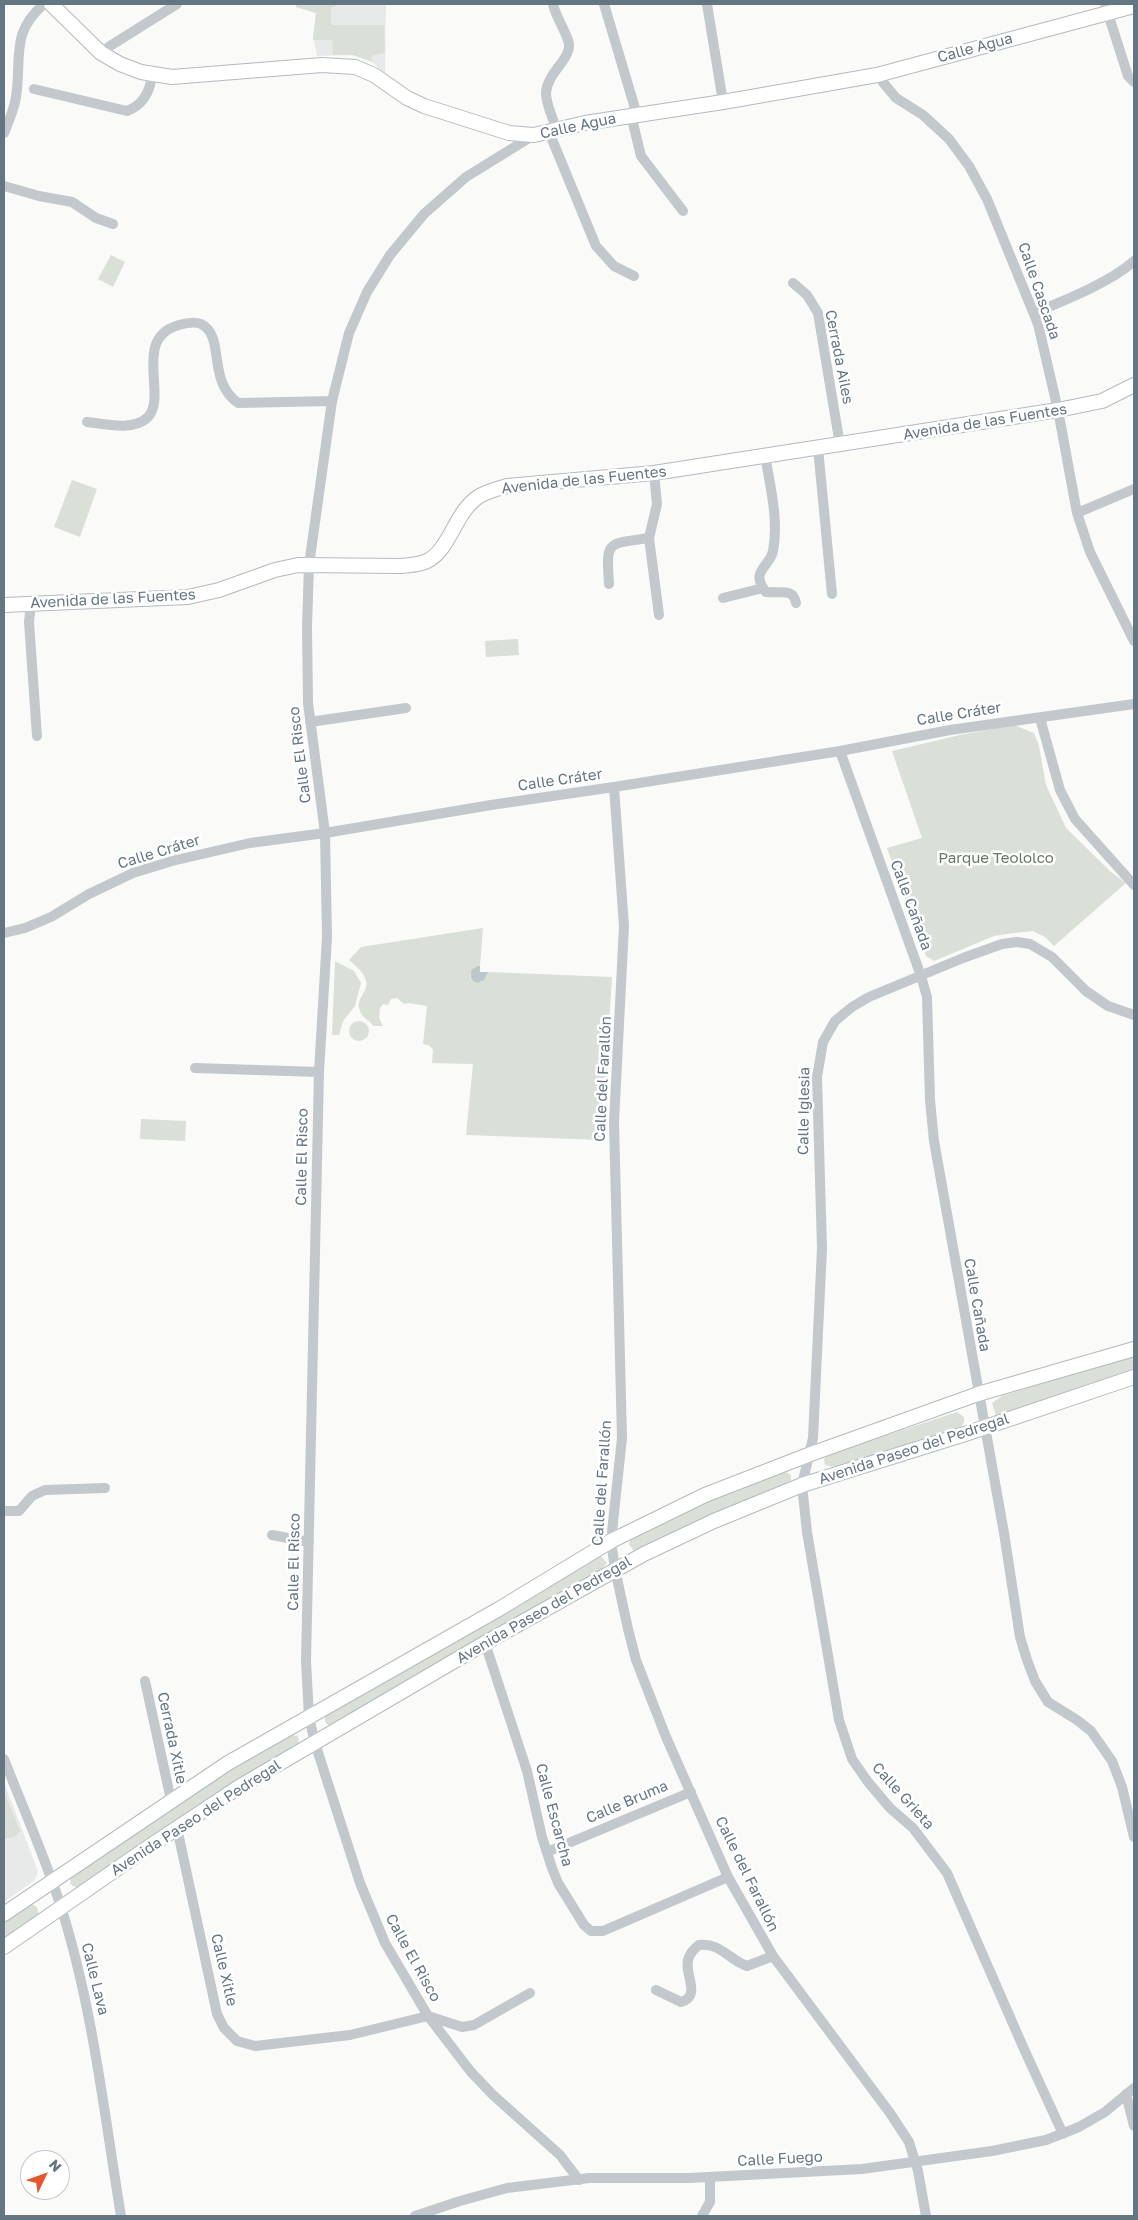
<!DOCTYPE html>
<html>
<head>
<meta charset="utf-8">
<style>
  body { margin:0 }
  #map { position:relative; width:1138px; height:2220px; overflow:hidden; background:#fafaf8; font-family:"Golos Text",sans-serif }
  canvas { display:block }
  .frame { position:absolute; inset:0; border:5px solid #657683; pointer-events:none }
  .north { position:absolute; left:20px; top:2150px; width:50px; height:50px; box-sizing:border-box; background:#fff; border:1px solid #c1c8cd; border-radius:50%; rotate:48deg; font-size:14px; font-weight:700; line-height:20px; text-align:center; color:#657683 }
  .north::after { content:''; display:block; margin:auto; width:18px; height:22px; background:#e4572e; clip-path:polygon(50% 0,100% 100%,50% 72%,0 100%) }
</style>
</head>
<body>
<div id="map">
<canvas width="1138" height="2220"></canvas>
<div class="frame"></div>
<div class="north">N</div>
</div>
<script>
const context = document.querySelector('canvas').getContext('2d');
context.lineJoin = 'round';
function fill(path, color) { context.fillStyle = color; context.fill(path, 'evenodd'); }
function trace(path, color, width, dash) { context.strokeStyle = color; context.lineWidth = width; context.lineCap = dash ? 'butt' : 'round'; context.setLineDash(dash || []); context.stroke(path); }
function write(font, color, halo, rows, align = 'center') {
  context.font = font + ' "Golos Text",sans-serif'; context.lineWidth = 5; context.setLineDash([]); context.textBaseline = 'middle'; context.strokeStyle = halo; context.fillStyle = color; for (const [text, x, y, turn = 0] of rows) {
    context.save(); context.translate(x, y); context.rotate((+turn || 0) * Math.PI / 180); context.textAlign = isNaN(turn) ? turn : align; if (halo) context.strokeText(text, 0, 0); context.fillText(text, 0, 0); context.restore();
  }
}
const built = new Path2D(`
  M296 4H386L385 73 372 62 359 56 347 55 317 56 313 37 316 13 296 7Z
  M4 1782 38 1871 35 1880 4 1902Z`);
const green = new Path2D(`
  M296 4H335V7H331V25H384L385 53 372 55V62L353 55H333L332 40H313L316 13 296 7Z
  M111 255 125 262 113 287 98 279Z
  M72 480 97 489 80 537 54 527Z
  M518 639 519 655 486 657 485 641Z
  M1014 725 1034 733 1039 746 1046 785 1066 828 1111 872 1126 883 1054 946 1045 937 1033 931 1014 933 994 936 934 961 926 956 887 848 922 838 892 751 960 735Z
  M483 928 480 966 473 968 470 976 481 982 488 972 612 977 602 1140 466 1135 473 1064 432 1063 433 1050 430 1046 423 1044 427 1006 408 1003 404 1004 397 998 391 999 388 1005 383 1004 380 1008 379 1018 383 1026H373C370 1020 362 1018 360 1011 353 992 385 989 349 960L361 947Z
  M335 961 354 971 361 983 355 1006 343 1021 339 1035H332Z
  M349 1031a10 10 0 1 1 20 0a10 10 0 1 1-20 0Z
  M141 1119 186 1121 185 1141 140 1139Z
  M1127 1357H1134V1371L1002 1415H996L992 1403 1002 1396Z
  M957 1412 964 1417V1422L961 1427 834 1467 825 1465 824 1459 827 1455Z
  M786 1472 791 1475V1482L641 1549 633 1550 629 1544 631 1538 702 1503 779 1473Z
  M600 1555 607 1563 598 1573 335 1724 329 1726 325 1722V1714Z
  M291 1735 298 1736 299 1744 180 1818 77 1888 70 1884 71 1877 231 1769Z
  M4 1791 20 1831C16 1837 11 1839 4 1838Z
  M31 1904 37 1907 39 1916 4 1939V1921Z`);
const water = new Path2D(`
  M478 966H480V972H488L484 980 477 983C470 980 470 975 472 969Z`);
const street = new Path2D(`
  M553 4C556 18 567 33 569 44 571 59 547 73 546 93 546 104 553 119 557 130
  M604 4 637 115
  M707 4 723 102
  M1105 4 1128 76 1134 82
  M101 53 110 46 177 4
  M877 75 896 98 923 115 949 139 969 166 987 199 1038 324 1058 410 1077 513 1090 552 1134 641
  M34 89 127 111C143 105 150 92 152 75
  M631 115 641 156 683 211
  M549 132 596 246 614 266 634 276
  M4 133C9 121 14 110 16 97 22 58 10 33 44 4
  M534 135 466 177 424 214 390 255 367 292 349 333 332 401 309 565 307 627 308 703 325 833 327 937 319 1072 306 1661 309 1717 315 1743 360 1883 385 1943 428 2016 471 2072 493 2095 560 2155 579 2180
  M4 186 39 196 72 202 96 218 113 224
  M793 283 807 295 818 313 840 445
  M1034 313C1063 301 1111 282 1134 261
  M87 422C105 424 133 431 147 418 169 398 131 338 179 325 186 323 194 321 201 324 226 336 206 380 238 403L332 401
  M818 448 832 594
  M765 455C770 486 779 520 773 551 770 567 749 571 766 592 779 594 793 587 796 603
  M654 473 657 504 649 538 659 615
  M1077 513 1134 489
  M609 584C606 540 607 544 649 538
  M723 598 763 588
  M31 604 29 622 37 736
  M1040 718 1060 790 1075 819 1134 885
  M310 722 406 708
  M840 751 921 976 927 997 930 1100 934 1141 1004 1533 1020 1637 1027 1660 1035 1681 1048 1702 1077 1720 1091 1731 1112 1761 1122 1787 1134 1837
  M614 787 624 926 614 1122 622 1438 611 1541 615 1569 628 1629 636 1660 666 1737 728 1877 773 1956 890 2113 909 2142 918 2171 926 2216
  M4 933 25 928 51 917 89 894 133 873 172 861 250 843 325 833 491 805 614 787 840 751 950 730 1134 704
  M195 1068 319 1072
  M4 1511H19L32 1496 45 1490 105 1488
  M272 1535 309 1542
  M485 1643 527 1771 542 1837 552 1868 558 1883 584 1925 591 1931H603L728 1877
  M145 1681 171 1800
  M4 1759C23 1808 45 1857 61 1907 93 2008 104 2113 121 2216
  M177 1828 217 2014 224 2028 237 2041 255 2046 350 2035 428 2016 462 2027 474 2025 530 1993
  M547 1852 691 1792
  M656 1990 681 2002C703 1996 682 1972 689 1957 691 1952 695 1948 699 1945 720 1942 729 1960 747 1966L773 1956
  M1126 2094 1134 2126
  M1063 2134 1024 2049 947 1873 913 1828 890 1808 868 1782 852 1759 839 1720 807 1532 802 1485 813 1438 822 1248 817 1077 823 1042 835 1021 852 1007 869 997 963 958 1002 944 1017 942 1030 944 1052 957 1086 991 1108 1006 1134 1015
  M415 2216 460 2201 507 2188 589 2178H689L862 2169 992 2151 1046 2140 1079 2127 1105 2112 1134 2088
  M702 2216 710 2202V2178`);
const secondary = new Path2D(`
  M51 4 101 53 120 64 141 72 172 77 322 65 355 67 374 75 407 98 424 106 509 133 534 135 585 123 723 102 877 75 1134 6
  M4 605 188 597 219 590 275 570 298 565 401 566C410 565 419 565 427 561 450 550 455 512 478 497 487 491 497 489 507 486L654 473 1058 410 1102 401 1134 385
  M4 1914 228 1763 499 1609 611 1541 705 1495 808 1455 978 1394 1134 1349
  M4 1947 150 1846 239 1787 485 1643 644 1554 714 1521 802 1485 968 1433 1134 1377`);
const streetNames = [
  ["Calle Agua",975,48,-15],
  ["Calle Agua",578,126,-12],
  ["Calle Cascada",1039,291,71],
  ["Cerrada Ailes",839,357,79],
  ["Avenida de las Fuentes",985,422,-9],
  ["Avenida de las Fuentes",584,480,-6],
  ["Avenida de las Fuentes",113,599,-3],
  ["Calle Cráter",959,714,-9],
  ["Calle El Risco",300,755,-97],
  ["Calle Cráter",560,780,-8],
  ["Calle Cráter",159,852,-17],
  ["Calle Cañada",911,905,70],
  ["Calle del Farallón",603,1079,-87],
  ["Calle Iglesia",804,1111,-89],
  ["Calle El Risco",302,1157,-89],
  ["Calle Cañada",977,1305,80],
  ["Avenida Paseo del Pedregal",914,1449,-18],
  ["Calle del Farallón",602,1483,-86],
  ["Calle El Risco",294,1562,-89],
  ["Avenida Paseo del Pedregal",544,1610,-30],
  ["Cerrada Xitle",172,1738,78],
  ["Calle Grieta",903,1796,48],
  ["Calle Bruma",627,1802,-23],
  ["Calle Escarcha",554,1815,75],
  ["Avenida Paseo del Pedregal",196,1818,-33],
  ["Calle del Farallón",747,1874,64],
  ["Calle El Risco",413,1958,61],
  ["Calle Xitle",224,1970,77],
  ["Calle Lava",95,1979,76],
  ["Calle Fuego",780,2159,-3]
];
const parkNames = [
  ["Parque Teololco",996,858]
];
fill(built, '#e8e9e9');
fill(green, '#dadfd7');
fill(water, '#bbc7cb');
trace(secondary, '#b3babf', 16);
trace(street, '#c3c8cc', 10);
trace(secondary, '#fff', 14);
write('15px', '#657683', '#fff', streetNames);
write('15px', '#687a64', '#fff', parkNames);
</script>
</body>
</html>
